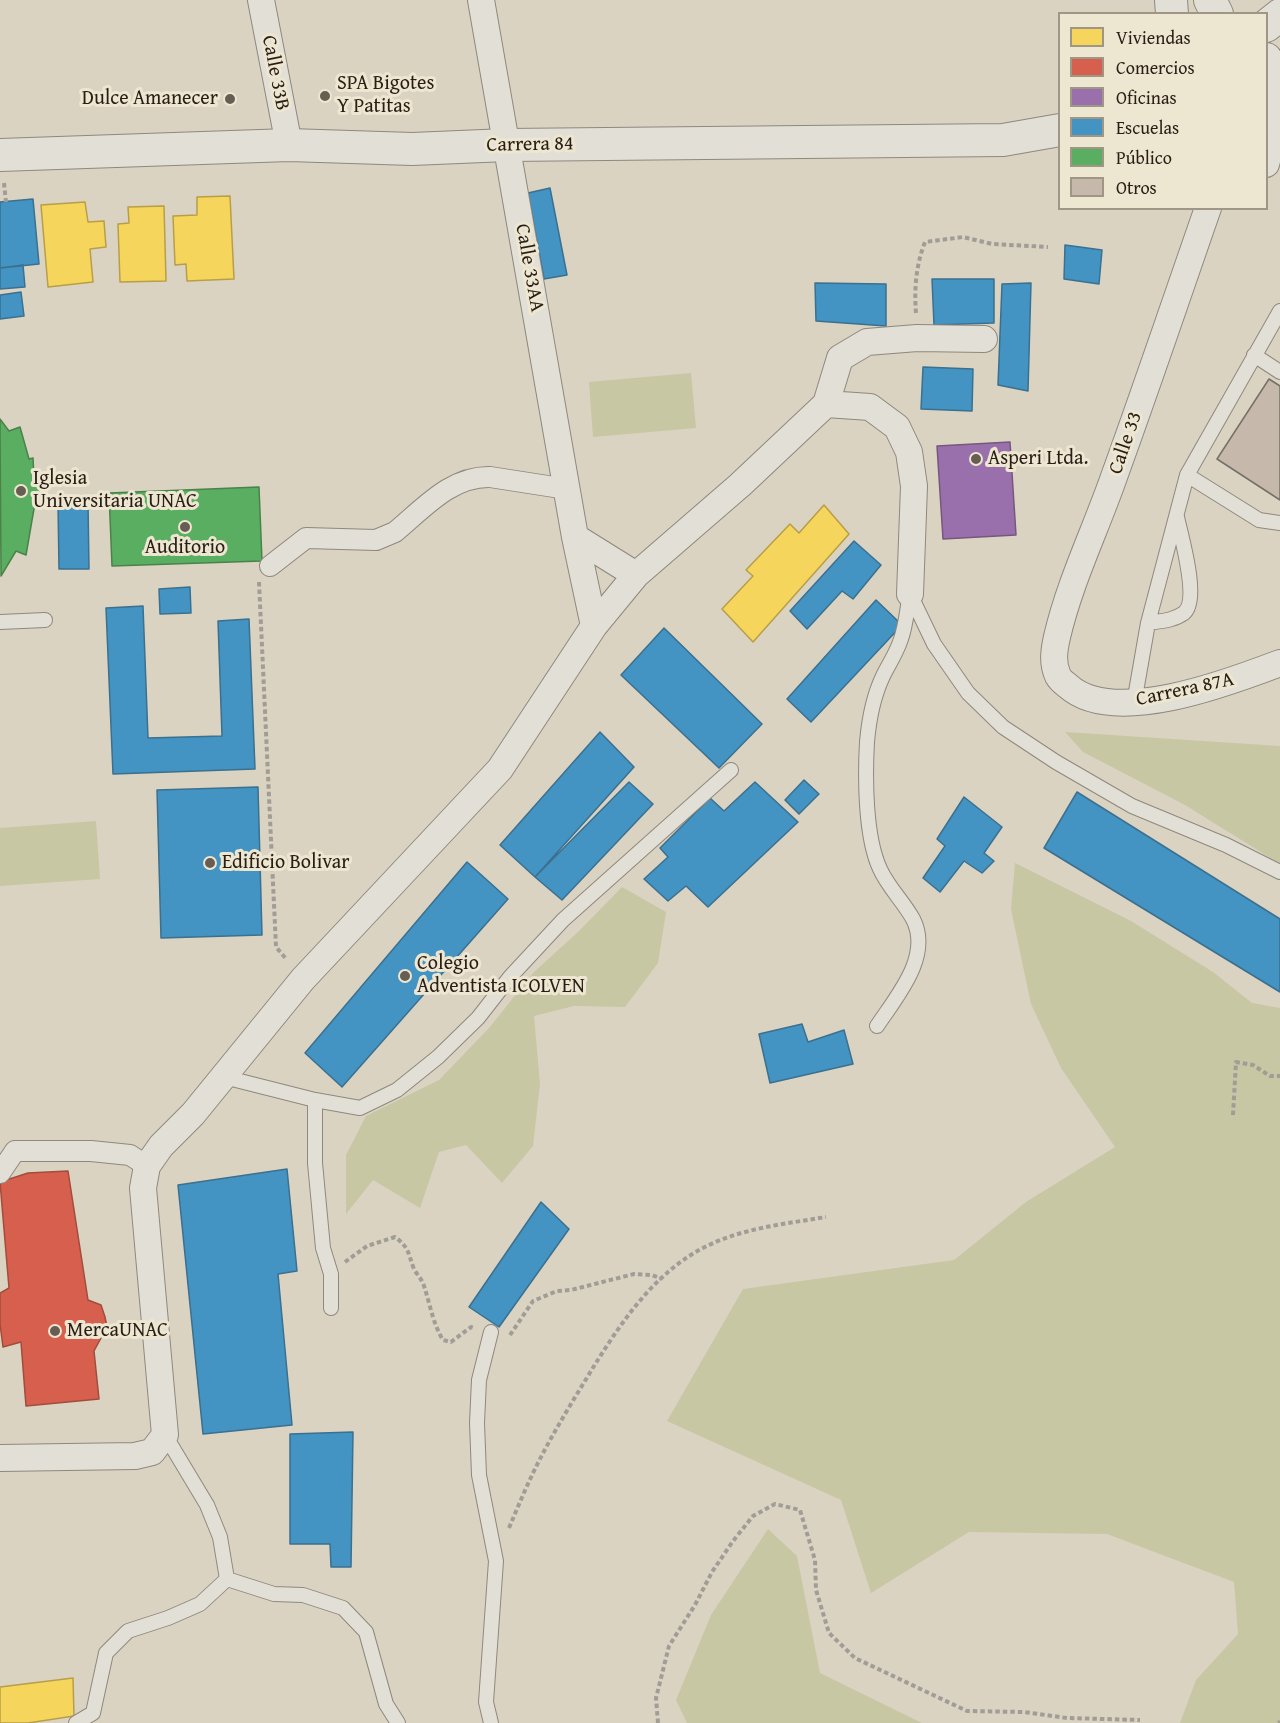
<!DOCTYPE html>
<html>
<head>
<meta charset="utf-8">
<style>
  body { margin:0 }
  #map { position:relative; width:1280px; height:1723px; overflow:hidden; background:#dad3c2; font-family:"Gentium Book Plus",serif }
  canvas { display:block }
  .legend { position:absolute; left:1058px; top:12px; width:210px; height:198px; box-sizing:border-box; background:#ede6d0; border:2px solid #9f9686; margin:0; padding:8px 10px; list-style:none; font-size:18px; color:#291d16 }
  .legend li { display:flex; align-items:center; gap:12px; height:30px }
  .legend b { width:30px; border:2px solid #9f9686 }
</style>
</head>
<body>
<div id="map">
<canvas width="1280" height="1723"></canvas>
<ul class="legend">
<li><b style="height:16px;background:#f6d55c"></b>Viviendas</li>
<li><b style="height:16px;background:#d6604d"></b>Comercios</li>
<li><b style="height:16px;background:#9970ab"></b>Oficinas</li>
<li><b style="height:16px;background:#4393c3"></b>Escuelas</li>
<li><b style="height:16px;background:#5aae61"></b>Público</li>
<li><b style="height:16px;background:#c6b9ab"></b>Otros</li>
</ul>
</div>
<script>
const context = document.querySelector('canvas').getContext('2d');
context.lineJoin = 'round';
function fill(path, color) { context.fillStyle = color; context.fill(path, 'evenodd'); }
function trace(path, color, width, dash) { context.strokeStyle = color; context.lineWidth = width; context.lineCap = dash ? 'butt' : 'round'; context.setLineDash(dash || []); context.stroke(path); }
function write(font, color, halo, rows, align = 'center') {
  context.font = font + ' "Gentium Book Plus",serif'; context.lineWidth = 6; context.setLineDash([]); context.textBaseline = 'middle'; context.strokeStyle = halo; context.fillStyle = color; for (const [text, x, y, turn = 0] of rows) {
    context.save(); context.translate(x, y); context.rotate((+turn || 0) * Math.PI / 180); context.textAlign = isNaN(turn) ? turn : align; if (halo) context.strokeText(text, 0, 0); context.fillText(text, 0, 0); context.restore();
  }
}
const green = new Path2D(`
  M691 373 696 428 593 437 589 382Z
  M1065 732 1280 746V864L1185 805 1083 752Z
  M96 821 100 879 0 886V828Z
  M1015 863 1131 921 1213 972 1252 1003 1280 1008V1723H1180L1196 1680 1238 1634 1234 1582 1107 1534 969 1532 871 1593 841 1500 667 1421 743 1289 954 1260 1026 1202 1115 1147 1061 1068 1031 1004 1011 909Z
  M622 887 666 912 658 963 625 1007 574 1006 534 1016 540 1084 533 1146 502 1183 466 1145 439 1152 420 1208 373 1180 346 1214V1155L366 1116 439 1080 489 1028 534 972 579 931Z
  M768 1529 797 1556 820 1673 922 1723H687L676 1700 711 1615Z`);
const homes = new Path2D(`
  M230 196 234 279 187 281 186 264 175 265 173 216 197 215V197Z
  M85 202 88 222 104 221 106 247 90 249 93 282 48 287 41 205Z
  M164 206 166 281 120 282 118 224 129 223 128 207Z
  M824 505 849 534 753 642 722 609 753 576 746 570 790 524 799 533Z
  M73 1678 74 1716 28 1723H0V1687Z`);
const shops = new Path2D(`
  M68 1171 88 1300 101 1305 105 1317 107 1327 94 1351 99 1399 26 1406 21 1342 3 1347 0 1324V1293L9 1288 0 1182 28 1173Z`);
const offices = new Path2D(`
  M1010 442 1016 535 943 539 937 446Z`);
const schools = new Path2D(`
  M550 188 567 275 544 279 528 193Z
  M33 199 39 264 0 268V202Z
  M1065 245 1102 250 1099 284 1064 279Z
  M23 265 25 287 0 289V268Z
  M932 279H994V323L934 325Z
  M815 283 886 284V326L816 321Z
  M1031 283 1028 391 998 385 1002 284Z
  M21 292 24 316 0 319V295Z
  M923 367 973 369 972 411 921 409Z
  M88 502 89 569H59L58 503Z
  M854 541 881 565 853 599 842 591 807 629 790 611Z
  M190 587 191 613 160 614 159 589Z
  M876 600 902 625 811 722 787 699Z
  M143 606 148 738 222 736 218 621 249 619 255 769 113 774 106 608Z
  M664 628 762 724 719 768 621 675Z
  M600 732 634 767 535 877 500 845Z
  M804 780 819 794 799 814 785 800Z
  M629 782 653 804 562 900 535 877Z
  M755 782 798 822 708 907 686 886 668 901 644 879 668 857 660 848 710 798 724 811Z
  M258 787 262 935 161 938 157 790Z
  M1077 792 1280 919V992L1044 848Z
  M964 797 1002 827 984 853 994 861 982 873 964 861 940 892 923 878 945 846 937 839Z
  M467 862 508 899 342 1087 305 1053Z
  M802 1024 808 1042 844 1030 853 1064 770 1083 759 1034Z
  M287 1169 297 1271 278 1274 292 1425 203 1434 178 1185Z
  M541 1202 569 1229 499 1327 469 1307Z
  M353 1432 351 1567H331L330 1544H290V1434Z`);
const public = new Path2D(`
  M0 419 9 431 20 427 29 459 33 458 34 479H42L44 502 35 503 26 555 16 551 1 576Z
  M259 487 262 561 112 566 109 493Z`);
const building = new Path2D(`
  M1269 379 1280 386V500L1217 459Z`);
const path = new Path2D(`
  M4 183 6 202
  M916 313C914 289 916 265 925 242L963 237 992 244 1048 247
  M259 582 276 947 287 960
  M1233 1115 1236 1062 1253 1065 1270 1076H1280
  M345 1262 367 1246 395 1237C410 1248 408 1254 414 1269 417 1275 422 1279 424 1286 430 1304 433 1324 443 1340L451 1342 471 1327 474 1328
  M510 1335 533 1301 557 1291 571 1290 634 1274 652 1275 662 1279
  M509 1528C519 1504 529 1480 541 1457 556 1428 574 1399 591 1371 620 1324 653 1274 703 1248 741 1228 785 1224 826 1217
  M658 1723 656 1698 669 1646 695 1605 712 1572 733 1541 753 1516 775 1504 800 1510 815 1560 816 1590 829 1633 855 1658 967 1711 1024 1712 1067 1718 1140 1720
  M1279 1723 1280 1721`);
const service = new Path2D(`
  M1254 355 1280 372
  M1187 475 1259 520 1280 523
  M910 594 934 644 968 693 1003 727 1056 762 1132 806 1226 845 1280 872
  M0 622 45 620
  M1148 623C1160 621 1173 621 1184 613 1200 600 1181 536 1177 517
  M1134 703 1148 623 1187 475 1280 311
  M877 1026C897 996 932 956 913 919 903 901 888 887 880 869 865 837 865 777 867 742 869 719 873 697 883 676 889 664 897 652 901 639 906 625 907 609 910 594
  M224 1077 315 1100V1163L323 1248 331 1274V1308
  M315 1100 360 1108 397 1090 438 1057 478 1018 510 977 563 920 731 770
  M491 1332 479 1380 477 1423 479 1475 496 1561 486 1702 491 1723
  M165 1435 207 1505 220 1537 227 1579 274 1594 303 1595 343 1608 366 1632 386 1704 398 1723
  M76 1723 93 1713 106 1653 128 1631 168 1618 200 1604 227 1579`);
const pedestrian = new Path2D(`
  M270 566 306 538 376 540 395 532C424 508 451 476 490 477L567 489
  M0 1173 15 1151H91L130 1155 147 1166`);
const minor = new Path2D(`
  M261 0 289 145
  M481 0 575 537 594 626
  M1266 164 1279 117
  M1208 208C1177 297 1147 386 1115 474 1096 529 1070 581 1057 637 1054 650 1052 663 1058 676 1060 680 1064 683 1068 686 1113 727 1230 682 1280 663
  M826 404 840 358 867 342 917 338 984 339
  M575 537 636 575
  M0 1458 135 1456 152 1452 165 1435 143 1188 147 1166 161 1146 193 1114 303 979 500 769 594 626 636 575 740 485 826 404 870 407 897 427 909 452 914 486 910 594`);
const tertiary = new Path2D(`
  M1171 0 1172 14
  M1210 0 1217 14
  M1266 26 1280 15
  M1266 59C1277 78 1279 97 1266 117
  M0 155 289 145 412 149 507 145 1003 140 1060 130`);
const markers = [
  [325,96,6,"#675d52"],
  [230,99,6,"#675d52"],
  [976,459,6,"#675d52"],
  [21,491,6,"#675d52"],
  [185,527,6,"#675d52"],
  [210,863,6,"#675d52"],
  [405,976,6,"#675d52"],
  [55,1331,6,"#675d52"]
];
const streetNames = [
  ["Calle 33B",275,73,79],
  ["Carrera 84",530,145,-1],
  ["Calle 33AA",529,268,80],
  ["Calle 33",1126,443,-71],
  ["Carrera 87A",1185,690,-12]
];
const poiNames = [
  ["SPA Bigotes",337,84],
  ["Y Patitas",337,107],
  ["Dulce Amanecer",218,99,"right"],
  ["Asperi Ltda.",988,459],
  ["Iglesia",33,479],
  ["Universitaria UNAC",33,502],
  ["Auditorio",185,548,"center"],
  ["Edificio Bolivar",222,863],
  ["Colegio",417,964],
  ["Adventista ICOLVEN",417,987],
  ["MercaUNAC",67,1331]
];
fill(green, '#c7c7a4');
fill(homes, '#f6d55c');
trace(homes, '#b89e47', 1.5);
fill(shops, '#d6604d');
trace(shops, '#a24c3c', 1.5);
fill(offices, '#9970ab');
trace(offices, '#77577e', 1.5);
fill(schools, '#4393c3');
trace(schools, '#3b708f', 1.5);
fill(public, '#5aae61');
trace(public, '#4b824a', 1.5);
fill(building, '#c6b9ab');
trace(building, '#757067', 1.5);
trace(service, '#8e887e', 16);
trace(pedestrian, '#8e887e', 22);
trace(minor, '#8e887e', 28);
trace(tertiary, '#8e887e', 34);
trace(path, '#a19d96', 4, [4.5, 3]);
trace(service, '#e2dfd6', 14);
trace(pedestrian, '#e2dfd6', 20);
trace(minor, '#e2dfd6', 26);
trace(tertiary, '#e2dfd6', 32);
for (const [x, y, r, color] of markers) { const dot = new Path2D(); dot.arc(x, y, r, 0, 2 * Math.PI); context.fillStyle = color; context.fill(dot); trace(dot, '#ede6d0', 2); }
write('20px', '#291d16', '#ede6d0', streetNames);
write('20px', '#291d16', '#ede6d0', poiNames, 'left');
</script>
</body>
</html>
